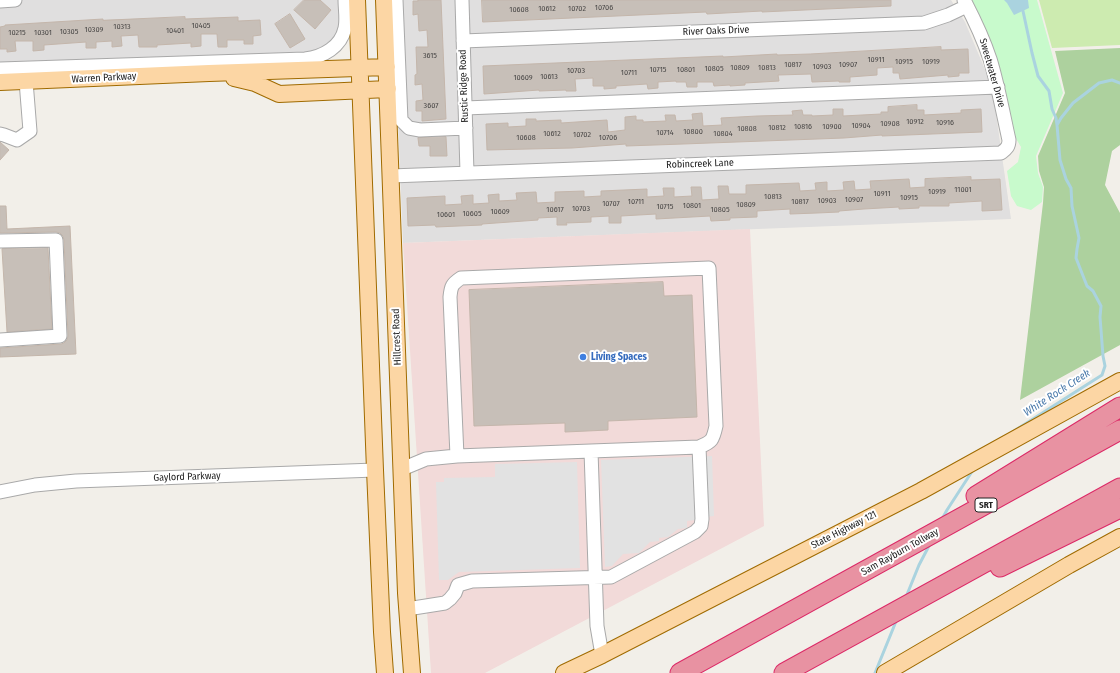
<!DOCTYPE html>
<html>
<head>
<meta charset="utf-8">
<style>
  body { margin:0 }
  canvas { display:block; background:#f2efe9 }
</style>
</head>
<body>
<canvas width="1120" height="673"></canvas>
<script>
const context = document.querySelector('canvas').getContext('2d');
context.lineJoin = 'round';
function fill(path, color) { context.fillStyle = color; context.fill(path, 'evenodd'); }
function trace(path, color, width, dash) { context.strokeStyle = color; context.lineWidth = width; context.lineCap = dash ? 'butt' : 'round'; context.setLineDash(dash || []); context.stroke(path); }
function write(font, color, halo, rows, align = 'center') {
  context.font = font + ' "Fira Sans Condensed",sans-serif'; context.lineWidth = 4; context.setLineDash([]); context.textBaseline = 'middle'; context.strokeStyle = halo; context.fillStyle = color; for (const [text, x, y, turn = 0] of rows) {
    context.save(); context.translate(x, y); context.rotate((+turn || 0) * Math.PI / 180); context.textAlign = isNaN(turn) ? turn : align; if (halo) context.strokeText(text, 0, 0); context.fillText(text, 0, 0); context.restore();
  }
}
const residential = new Path2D(`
  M0 0H348L349 38 327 61 0 73Z
  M393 0H951L965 22 992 86 1011 219 403 243Z`);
const commercial = new Path2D(`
  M750 229 764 526 485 673H431L403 243Z`);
const grass = new Path2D(`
  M1039 0H1120V45L1052 48Z`);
const forest = new Path2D(`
  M1120 48V145L1112 151 1105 185 1120 213V345L1020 400 1043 203 1044 187 1039 171 1038 156 1065 93 1055 51Z`);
const park = new Path2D(`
  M970 0H1037L1063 93 1036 156 1038 173 1043 187 1042 202 1031 210 1017 206 1011 196 1007 171 1018 162 1021 147 1012 132 1005 89 993 49Z`);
const parking = new Path2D(`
  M712 456 714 516 706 517 695 520 687 521V528L678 529 668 537 659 538V541L650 542 639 553 623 554 612 566 605 567 601 460Z
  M577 462 580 568 459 572 448 580H439L436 482H444V478L495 477V464Z`);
const water = new Path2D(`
  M1004 0H1028L1029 8 1014 15 1007 3Z`);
const stream = new Path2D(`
  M1023 11 1032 53 1038 76 1049 91 1052 109 1056 118 1057 125
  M1014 431 1102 375 1105 366 1103 356 1100 317 1101 306 1093 291 1087 286 1076 258 1077 249 1079 238 1072 206 1071 188 1066 179 1060 160 1057 125 1061 118 1073 103 1099 83 1112 80 1120 83
  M942 519 947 510 973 470
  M906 597 919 565 930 544
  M875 673 897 619`);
const building = new Path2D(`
  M304 0H320L331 10 315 29 294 10Z
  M418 0H441L446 119 422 121V111H416V101L423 100 422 84 415 85V75L417 74 416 47H428L427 30 419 31 418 14 413 15V1H418Z
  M482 0H891V6L762 12V11L707 14 706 12 483 22Z
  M290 14 305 39 290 48 275 24Z
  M185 17V19L238 17V21L260 20 261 35 253 36V44H244V40H227V47H218L217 34H201V46L191 47V43L157 45V47H139L138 35 121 36 122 46 112 47V41L96 42V48H86V42L44 45V50L33 51V41H15L16 51 7 52V49H0V27L5 26V25L103 19V20Z
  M941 47V50L968 49 969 73H959V76L948 77V75L900 79 899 73H893V67L877 68V75L850 77V82H839V81L812 82 811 74 778 75 779 81 745 83V85L730 86V85L714 86 713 82H697V87H687L686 82H676V81L658 82V88L648 89 647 84 616 86V88L604 89V86H593V78L575 79 576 91H566V90L539 91V90L484 94 483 66 723 56V57L777 54V55L810 54Z
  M917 105V110H924V115L961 113V110L981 109 982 132 882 136V135L844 138 683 144 626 146V144L572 148 487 150 486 124 508 123V127L526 126V119H536V121L561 120V123L607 120 608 132 625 130V117L636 116V120H643V122L666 121 665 115H675L676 121 693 120 692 114 702 113 703 126 722 125 721 118 757 116 793 115 792 111 802 110 803 115H812V116L833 115V109H843V116L881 114V112H888V107Z
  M446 137 447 156H430V146H419L418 138Z
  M0 142 9 150 0 160Z
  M971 177V180L1000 179 1002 210 982 211V201L949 203V206H919V208L899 209V207L864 209 839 211V212L817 213 790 214V209L757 211V217L730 218V220L711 221 710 216 656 219V214L621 216V223H609V216L591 217V222L566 223 567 225H557V217L538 218V220L482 224V225L436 227 435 225 408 226 407 198 445 196V205L462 204 461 196 473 195V204L489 203 488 195 499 194V201L517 200 516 193 536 192 537 203 555 202V192L584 191V197L601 196V191L647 189V197L664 196 663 188H674V197L692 196 691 187H701L702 200 719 199 718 186H728L729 194H746V185L799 183 800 191 816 190 815 183 827 182V191L844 190 843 182 854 181 855 190 871 189 870 181 909 179 910 188 925 187V179Z
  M0 206H6L7 229 70 226 76 354 0 357V348L61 344 64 343 67 340 68 336 64 240 63 236 60 233 56 232 0 233Z
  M48 248 52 329 7 332 2 249Z
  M663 282 664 296 692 295 697 417 608 421V430L587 431 565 432V423L474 426 469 290Z`);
const minor = new Path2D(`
  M396 0 401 120 409 128 420 130 466 128
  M462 0 467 173
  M0 1 15 0
  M463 41 924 23 948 15 967 6
  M0 69 305 59C323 57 341 47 345 28 347 20 345 9 345 0
  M465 108 998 87
  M0 134 4 135 17 140 30 131 26 81
  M391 176 1001 153C1006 149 1009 147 1009 140 1003 113 998 85 990 59 983 38 974 19 964 0
  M0 241 56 240 60 336 0 340
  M457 456 450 297C451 286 452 284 461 278L709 268 716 426C713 440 712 442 699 447
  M402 469 426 459 457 456 591 451 597 626 602 655
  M0 492 35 485 76 481 375 470
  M407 609 445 603 450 599 455 593 458 585 472 581 611 577 695 532 701 526 702 519 699 447 591 451`);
const major = new Path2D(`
  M357 0 375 470 382 632 385 673
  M384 0 406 593 412 673
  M234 78 255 83 279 94 388 89
  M0 82 209 73 387 67
  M564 673 602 655 921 491 1120 381
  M885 673 1069 565 1120 537`);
const highway = new Path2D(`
  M976 496 1120 407
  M1000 567 1120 508
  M680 673 1120 430
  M784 673 1120 488`);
const markers = [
  [583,357,4,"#3f7fe0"]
];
const numberNames = [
  ["10706",604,8],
  ["10612",547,9],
  ["10702",577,9],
  ["10608",519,10],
  ["10405",201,26],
  ["10313",122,27],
  ["10309",94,30],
  ["10401",175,31],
  ["10305",69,32],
  ["10215",17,33],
  ["10301",43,33],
  ["3615",430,56],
  ["10911",876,60],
  ["10915",904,62],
  ["10919",931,62],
  ["10817",793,65],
  ["10907",848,65],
  ["10903",822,67],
  ["10809",740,68],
  ["10813",767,68],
  ["10805",714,69],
  ["10715",658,70],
  ["10801",686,70],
  ["10703",576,71],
  ["10711",629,73],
  ["10613",549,77],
  ["10609",523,78],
  ["3607",431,106],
  ["10912",915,122],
  ["10916",945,123],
  ["10908",890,124],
  ["10904",861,126],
  ["10816",803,127],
  ["10900",832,127],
  ["10812",777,128],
  ["10808",747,129],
  ["10800",693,132],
  ["10714",665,133],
  ["10612",552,134],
  ["10804",723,134],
  ["10702",582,135],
  ["10608",526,138],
  ["10706",608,138],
  ["11001",963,190],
  ["10919",937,192],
  ["10911",882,194],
  ["10813",773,197],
  ["10915",909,198],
  ["10907",854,200],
  ["10903",827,201],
  ["10711",636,202],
  ["10817",800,202],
  ["10707",611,204],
  ["10809",746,205],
  ["10801",692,206],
  ["10715",665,207],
  ["10703",581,209],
  ["10617",555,210],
  ["10805",720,210],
  ["10609",500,212],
  ["10605",472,214],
  ["10601",446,215]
];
const shields = [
  [986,505,22]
];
const shieldNames = [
  ["SRT",986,505]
];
const streetNames = [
  ["River Oaks Drive",716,31,-2],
  ["Sweetwater Drive",992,73,74],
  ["Warren Parkway",104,78,-3],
  ["Rustic Ridge Road",464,86,-92],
  ["Robincreek Lane",700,164,-2],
  ["Hillcrest Road",397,337,-92],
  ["Gaylord Parkway",187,477,-2],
  ["State Highway 121",844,530,-27],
  ["Sam Rayburn Tollway",900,552,-29]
];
const shopNames = [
  ["Living Spaces",591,357]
];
const waterNames = [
  ["White Rock Creek",1057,393,-33]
];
fill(residential, '#e0dfdf');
fill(commercial, '#f2dad9');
fill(grass, '#cdebb0');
fill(forest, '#add19e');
fill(park, '#c8facc');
fill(parking, '#e2e2e2');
fill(water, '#aad3df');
trace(stream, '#aad3df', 3);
fill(building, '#c7bfb8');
trace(building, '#c4b6ab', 1);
trace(minor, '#a9a9a9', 15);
trace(major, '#a06b00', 18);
trace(highway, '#dc2a67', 21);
trace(minor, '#fff', 13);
trace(major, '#fcd6a4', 16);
trace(highway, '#e892a2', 19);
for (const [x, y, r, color] of markers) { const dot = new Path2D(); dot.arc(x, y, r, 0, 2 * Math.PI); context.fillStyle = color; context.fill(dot); trace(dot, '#fff', 1.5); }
write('8px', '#4b4948', null, numberNames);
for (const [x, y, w] of shields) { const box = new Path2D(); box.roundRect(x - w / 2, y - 7, w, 14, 3); context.fillStyle = '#fff'; context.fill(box); trace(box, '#222', 1); }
write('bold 9px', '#222', null, shieldNames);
write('10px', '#222', '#fff', streetNames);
write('bold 10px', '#366cbe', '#fff', shopNames, 'left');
write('italic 11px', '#4a7aab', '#fff', waterNames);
</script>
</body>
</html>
